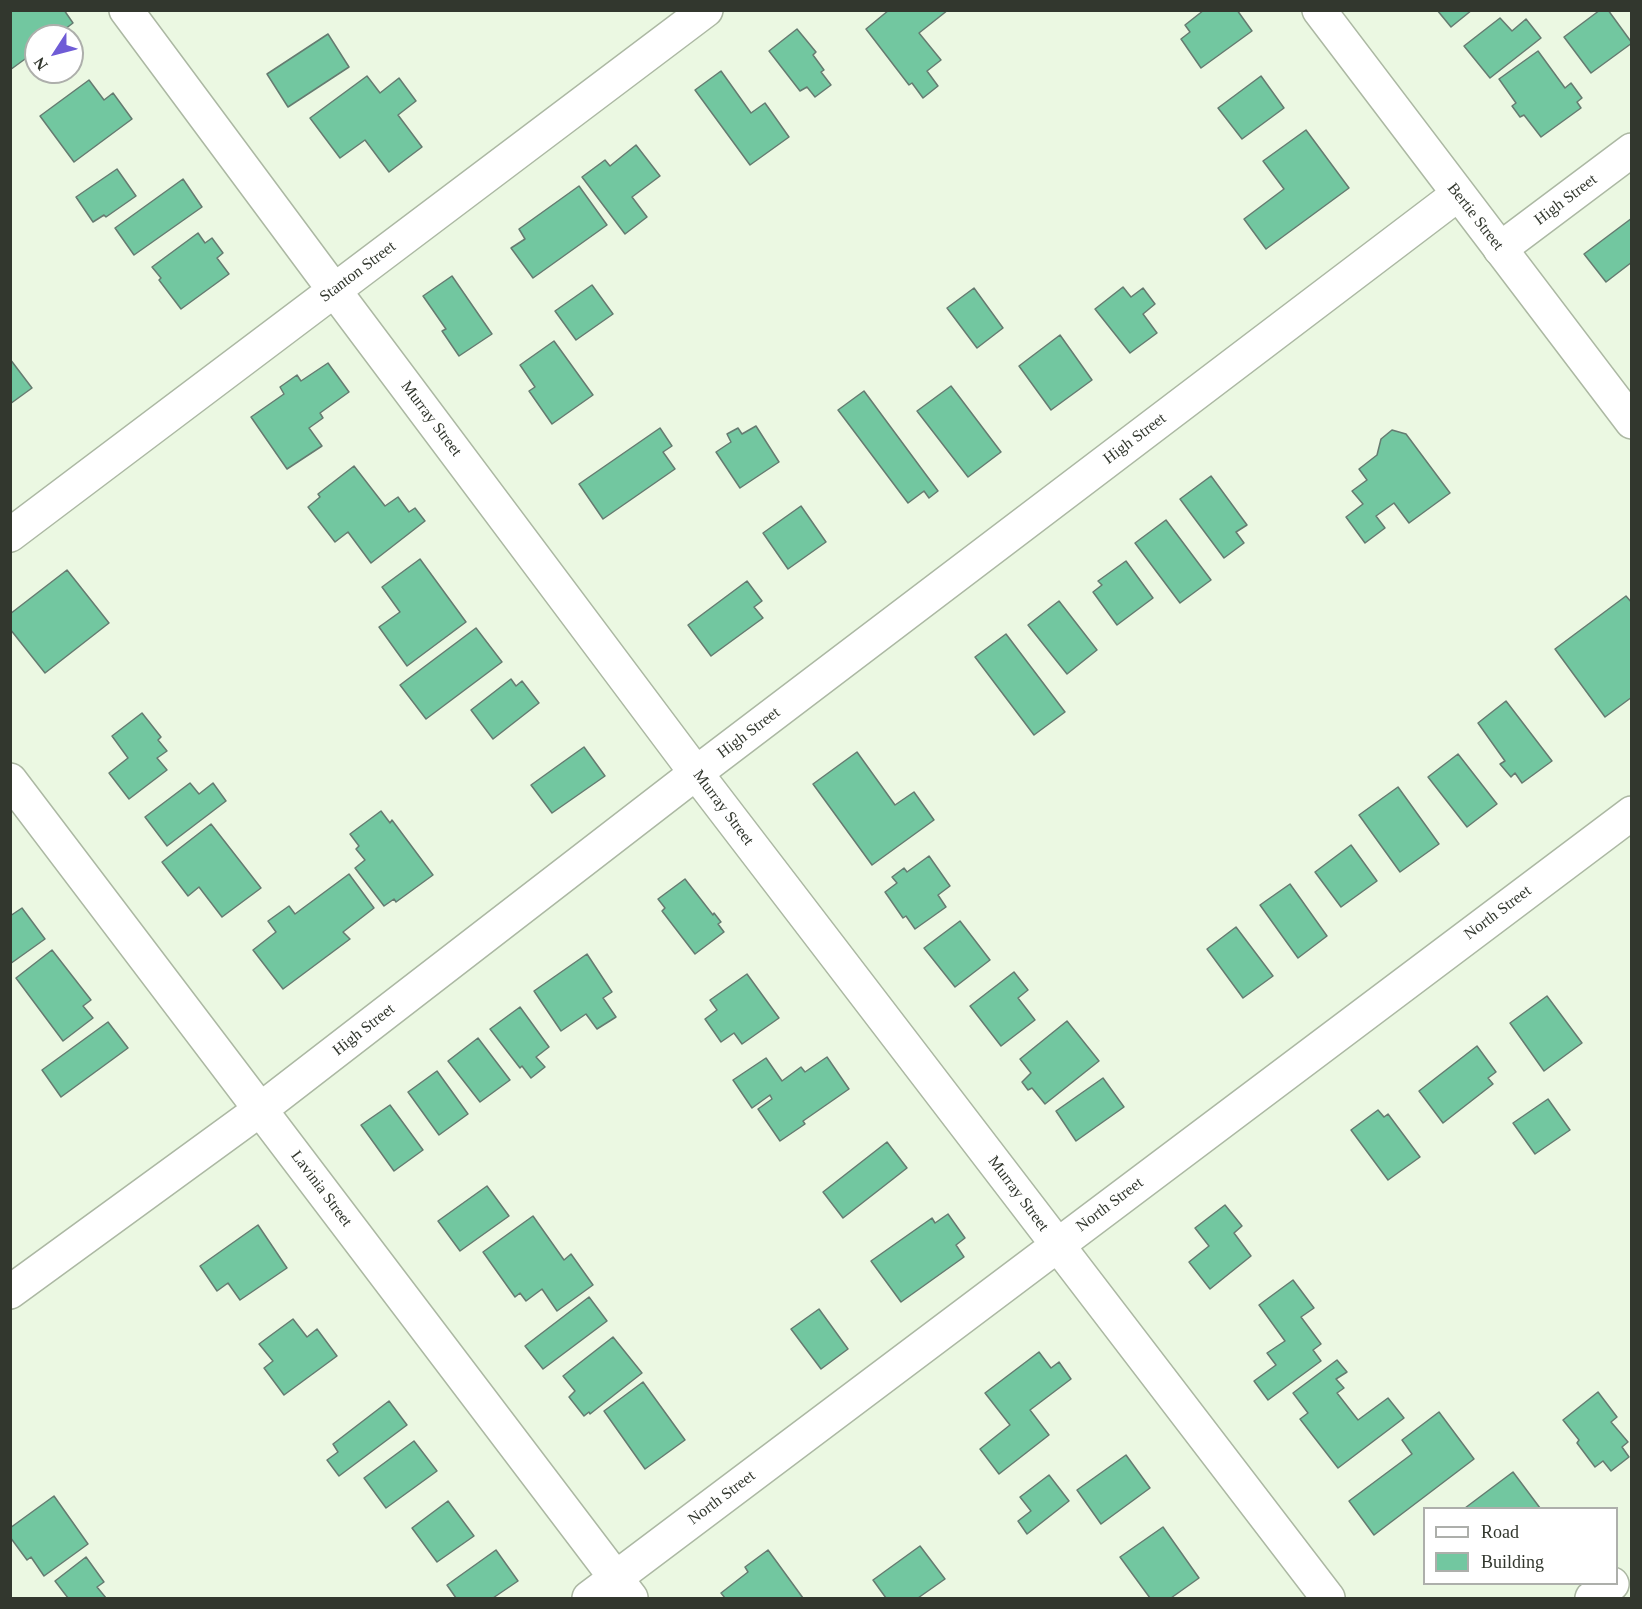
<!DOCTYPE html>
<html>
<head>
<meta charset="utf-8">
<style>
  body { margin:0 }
  #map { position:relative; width:1642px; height:1609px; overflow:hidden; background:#ebf8e2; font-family:Georgia,serif }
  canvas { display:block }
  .frame { position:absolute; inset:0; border:12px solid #32372e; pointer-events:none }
  .legend { position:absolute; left:1423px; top:1507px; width:195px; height:78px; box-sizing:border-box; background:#fff; border:2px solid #adafab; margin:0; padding:8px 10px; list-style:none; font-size:18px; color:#32372e }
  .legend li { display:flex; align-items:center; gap:12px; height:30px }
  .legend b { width:30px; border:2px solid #adafab }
  .north { position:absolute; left:24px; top:24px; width:60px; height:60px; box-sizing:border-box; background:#fff; border:2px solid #adafab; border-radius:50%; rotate:234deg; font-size:16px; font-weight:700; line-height:24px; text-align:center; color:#32372e }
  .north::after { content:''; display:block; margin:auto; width:21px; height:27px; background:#6f5cd6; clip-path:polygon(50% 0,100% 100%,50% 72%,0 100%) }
</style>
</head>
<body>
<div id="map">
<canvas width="1642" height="1609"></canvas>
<div class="frame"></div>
<ul class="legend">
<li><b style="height:8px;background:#fff"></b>Road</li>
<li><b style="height:16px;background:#72c7a0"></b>Building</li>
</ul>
<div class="north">N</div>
</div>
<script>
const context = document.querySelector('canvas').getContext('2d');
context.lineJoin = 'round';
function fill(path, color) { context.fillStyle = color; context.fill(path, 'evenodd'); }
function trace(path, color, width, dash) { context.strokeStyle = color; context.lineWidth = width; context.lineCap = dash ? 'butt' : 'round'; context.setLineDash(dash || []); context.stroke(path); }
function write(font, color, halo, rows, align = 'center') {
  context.font = font + ' Georgia,serif'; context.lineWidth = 6; context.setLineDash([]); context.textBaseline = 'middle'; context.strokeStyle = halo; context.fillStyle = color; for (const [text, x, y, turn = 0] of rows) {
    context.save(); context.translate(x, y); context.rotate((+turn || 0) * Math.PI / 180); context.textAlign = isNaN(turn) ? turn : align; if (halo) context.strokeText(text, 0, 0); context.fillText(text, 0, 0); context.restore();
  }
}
const building = new Path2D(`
  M10 10H64L73 23 56 36H36V51L10 70Z
  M889 10H948L919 33 941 60 927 71 938 86 923 98 912 83 909 85 866 29Z
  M1204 10H1237L1252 31 1201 68 1181 39 1190 32 1185 25Z
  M1437 10H1472L1451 27Z
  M1600 10H1608L1632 43 1591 73 1564 37Z
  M1500 18 1512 31 1526 19 1541 38 1490 78 1464 46Z
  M797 29 816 52 813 55 824 70 821 72 831 85 815 97 807 87 800 91 769 51Z
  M328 34 349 67 288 107 267 74Z
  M1538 51 1565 88 1571 83 1582 98 1577 102 1581 108 1541 137 1524 115 1520 117 1512 106 1516 103 1499 79Z
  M721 71 751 113 765 103 789 137 750 165 695 90Z
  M367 76 380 93 399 78 416 101 398 115 422 147 389 172 365 140 340 158 310 118Z
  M1261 76 1284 108 1242 139 1218 108Z
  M89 80 104 100 113 93 132 119 74 162 40 116Z
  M1306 130 1349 188 1266 249 1244 219 1284 189 1263 161Z
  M636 145 660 176 632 197 647 217 625 234 582 177 605 160 610 166Z
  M117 169 136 196 106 217 104 215 93 222 76 197Z
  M183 179 202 207 134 255 115 228Z
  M579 186 607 225 533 278 511 248 525 239 519 229Z
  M1632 218V262L1606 282 1584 254Z
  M198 233 205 243 212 238 223 253 217 258 229 274 181 309 159 280 161 278 152 267Z
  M452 276 492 334 459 356 442 331 446 329 423 296Z
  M592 285 613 314 576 340 555 311Z
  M1123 287 1131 297 1143 288 1155 304 1143 314 1157 333 1130 353 1095 309Z
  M974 288 1003 328 977 348 947 308Z
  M1060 335 1092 380 1051 410 1019 366Z
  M554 341 593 395 552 424 529 391 535 387 520 365Z
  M10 359 32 388 10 404Z
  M328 363 349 392 320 413 323 418 309 428 322 446 287 469 251 417 284 394 280 387 297 375 301 381Z
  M951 386 1001 452 968 477 917 411Z
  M864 391 938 491 929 498 924 491 908 503 838 410Z
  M756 426 779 462 740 488 716 452 731 442 727 434 738 428 742 434Z
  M660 428 672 446 663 452 675 469 603 519 579 484Z
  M1392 430 1406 434 1450 493 1409 523 1394 503 1376 516 1385 528 1365 543 1346 517 1363 504 1352 491 1367 480 1359 469 1377 455 1381 439Z
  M354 466 385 506 398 497 409 512 415 508 425 521 371 563 348 532 335 542 308 507 320 497 318 494Z
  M1211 476 1247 525 1236 532 1244 543 1224 558 1180 499Z
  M801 506 826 542 788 569 763 533Z
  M1166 520 1211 580 1180 603 1135 543Z
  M420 559 466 622 407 666 379 627 400 612 382 587Z
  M1126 561 1153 598 1117 625 1093 592 1102 585 1098 581Z
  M67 570 109 623 45 673 10 629V614Z
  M747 581 762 601 754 607 763 618 711 656 688 625Z
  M1626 596 1632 603V697L1605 717 1555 649Z
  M1059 601 1097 650 1067 674 1028 625Z
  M476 628 502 662 426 719 400 685Z
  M1006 634 1065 712 1034 735 975 657Z
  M511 679 516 686 522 681 539 703 493 739 471 710Z
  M1506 701 1552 761 1522 783 1515 773 1511 777 1500 764 1505 761 1478 723Z
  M142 713 161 737 158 740 167 751 157 758 167 770 129 799 109 773 128 758 112 736Z
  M584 747 605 776 552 813 531 785Z
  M857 752 895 805 914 792 934 820 872 865 813 784Z
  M1458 754 1497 804 1467 827 1428 777Z
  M190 783 199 794 213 783 226 801 167 846 145 817Z
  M1398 787 1439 844 1400 872 1359 815Z
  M381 811 390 823 392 820 433 875 396 902 394 899 384 906 355 868 365 860 356 849 359 846 350 834Z
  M211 824 261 888 222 917 199 887 188 896 162 862Z
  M1351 845 1377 881 1341 907 1315 872Z
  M929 856 950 886 938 895 946 907 915 929 906 916 903 918 885 892 897 883 892 877 904 868 907 872Z
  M349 874 374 908 343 932 350 939 283 989 253 950 276 932 268 921 289 906 295 914Z
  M685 879 713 915 714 913 721 922 718 924 724 932 695 954 662 911 665 908 658 899Z
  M1290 884 1327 936 1298 958 1260 905Z
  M22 908 45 939 10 964V916Z
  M960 921 990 960 955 987 924 948Z
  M1236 927 1273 976 1243 998 1207 949Z
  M52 950 91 1000 83 1006 93 1018 63 1041 16 978Z
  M587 954 612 992 603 998 616 1017 597 1029 586 1014 561 1031 534 991Z
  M1014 972 1028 990 1018 998 1035 1020 1001 1046 970 1006Z
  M747 974 779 1018 742 1044 734 1033 721 1042 705 1019 717 1010 710 1000Z
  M1547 996 1582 1043 1544 1071 1510 1023Z
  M520 1007 549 1047 536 1057 545 1067 531 1078 522 1066 520 1068 490 1029Z
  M1067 1021 1099 1061 1045 1104 1032 1088 1028 1090 1022 1082 1031 1073 1020 1059Z
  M108 1022 128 1048 61 1097 42 1070Z
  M478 1038 510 1080 480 1102 448 1061Z
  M1477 1046 1496 1072 1488 1078 1493 1084 1443 1123 1419 1091Z
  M827 1057 849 1089 803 1121 805 1124 780 1141 758 1109 772 1099 770 1095 752 1108 733 1080 766 1058 782 1081 801 1067 805 1072Z
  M437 1071 468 1114 439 1135 408 1092Z
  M1103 1078 1124 1107 1076 1141 1056 1111Z
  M1548 1099 1570 1130 1535 1154 1513 1123Z
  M390 1105 423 1150 394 1171 361 1125Z
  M1378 1110 1384 1117 1388 1114 1420 1157 1388 1180 1351 1130Z
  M887 1142 907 1168 843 1218 823 1192Z
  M487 1186 509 1216 460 1251 438 1221Z
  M1225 1205 1242 1226 1234 1233 1251 1256 1210 1289 1189 1262 1209 1246 1195 1228Z
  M948 1214 965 1238 956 1245 964 1257 901 1302 871 1261 932 1218 935 1223Z
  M533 1216 564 1260 571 1254 593 1285 557 1311 542 1289 526 1301 520 1293 515 1297 483 1252Z
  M258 1225 287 1268 240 1300 228 1283 217 1291 200 1266Z
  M1293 1280 1314 1308 1301 1317 1321 1344 1313 1350 1321 1361 1268 1400 1254 1381 1276 1365 1267 1353 1285 1341 1259 1305Z
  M589 1297 607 1321 543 1369 525 1346Z
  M819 1309 848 1349 821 1369 791 1329Z
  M293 1319 307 1337 317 1329 337 1356 284 1395 264 1368 273 1361 259 1344Z
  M613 1337 642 1373 590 1414 589 1412 584 1416 569 1397 575 1391 563 1376Z
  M1039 1352 1051 1368 1059 1362 1071 1379 1030 1410 1049 1435 999 1474 980 1449 1010 1425 985 1393Z
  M1337 1360 1347 1372 1336 1379 1344 1388 1337 1393 1358 1420 1388 1398 1404 1418 1338 1468 1300 1419 1308 1413 1293 1393Z
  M643 1382 685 1440 645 1469 604 1411Z
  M1598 1392 1617 1417 1611 1422 1628 1442 1622 1447 1629 1457 1611 1471 1603 1461 1595 1467 1577 1443 1579 1440 1563 1420Z
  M389 1401 407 1425 339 1476 327 1460 338 1452 333 1444Z
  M1439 1412 1474 1459 1374 1535 1349 1501 1412 1454 1402 1440Z
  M414 1441 437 1471 386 1508 364 1478Z
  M1126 1455 1150 1488 1101 1524 1077 1490Z
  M1513 1472 1540 1508H1465Z
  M1049 1475 1069 1501 1027 1534 1018 1521 1031 1511 1020 1497Z
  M54 1496 88 1544 44 1576 31 1557 27 1560 10 1537V1528Z
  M448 1501 474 1536 437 1562 412 1528Z
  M1163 1527 1199 1578 1171 1598H1150L1120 1557Z
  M920 1546 945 1579 918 1598H886L873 1580Z
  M496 1550 518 1581 493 1598H456L447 1585Z
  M768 1550 803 1598H725L721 1593 748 1572 745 1567Z
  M86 1557 104 1582 97 1587 106 1598H68L55 1581Z`);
const minor = new Path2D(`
  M126 10 334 290 696 773 1328 1598
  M1500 249 1632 150
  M10 535 706 10
  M10 780 631 1598
  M10 1292 261 1109 696 773 1457 195
  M589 1598 1632 813`);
const tertiary = new Path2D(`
  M1319 10 1632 422`);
const secondary = new Path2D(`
  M1592 1598 1612 1584`);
const streetNames = [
  ["High Street",1566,200,-37],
  ["Bertie Street",1475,217,52],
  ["Stanton Street",358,272,-37],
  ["Murray Street",431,419,53],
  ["High Street",1135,439,-37],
  ["High Street",749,733,-37],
  ["Murray Street",723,808,53],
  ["North Street",1498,913,-37],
  ["High Street",364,1030,-38],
  ["Lavinia Street",321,1189,53],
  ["Murray Street",1018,1194,53],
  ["North Street",1110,1205,-37],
  ["North Street",722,1498,-37]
];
fill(building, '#72c7a0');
trace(building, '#657b70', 1.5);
trace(minor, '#acb8a3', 36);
trace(tertiary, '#acb8a3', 36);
trace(secondary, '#acb8a3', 36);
trace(minor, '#fff', 33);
trace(tertiary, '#fff', 33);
trace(secondary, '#fff', 33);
write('16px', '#32372e', '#fff', streetNames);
</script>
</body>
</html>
